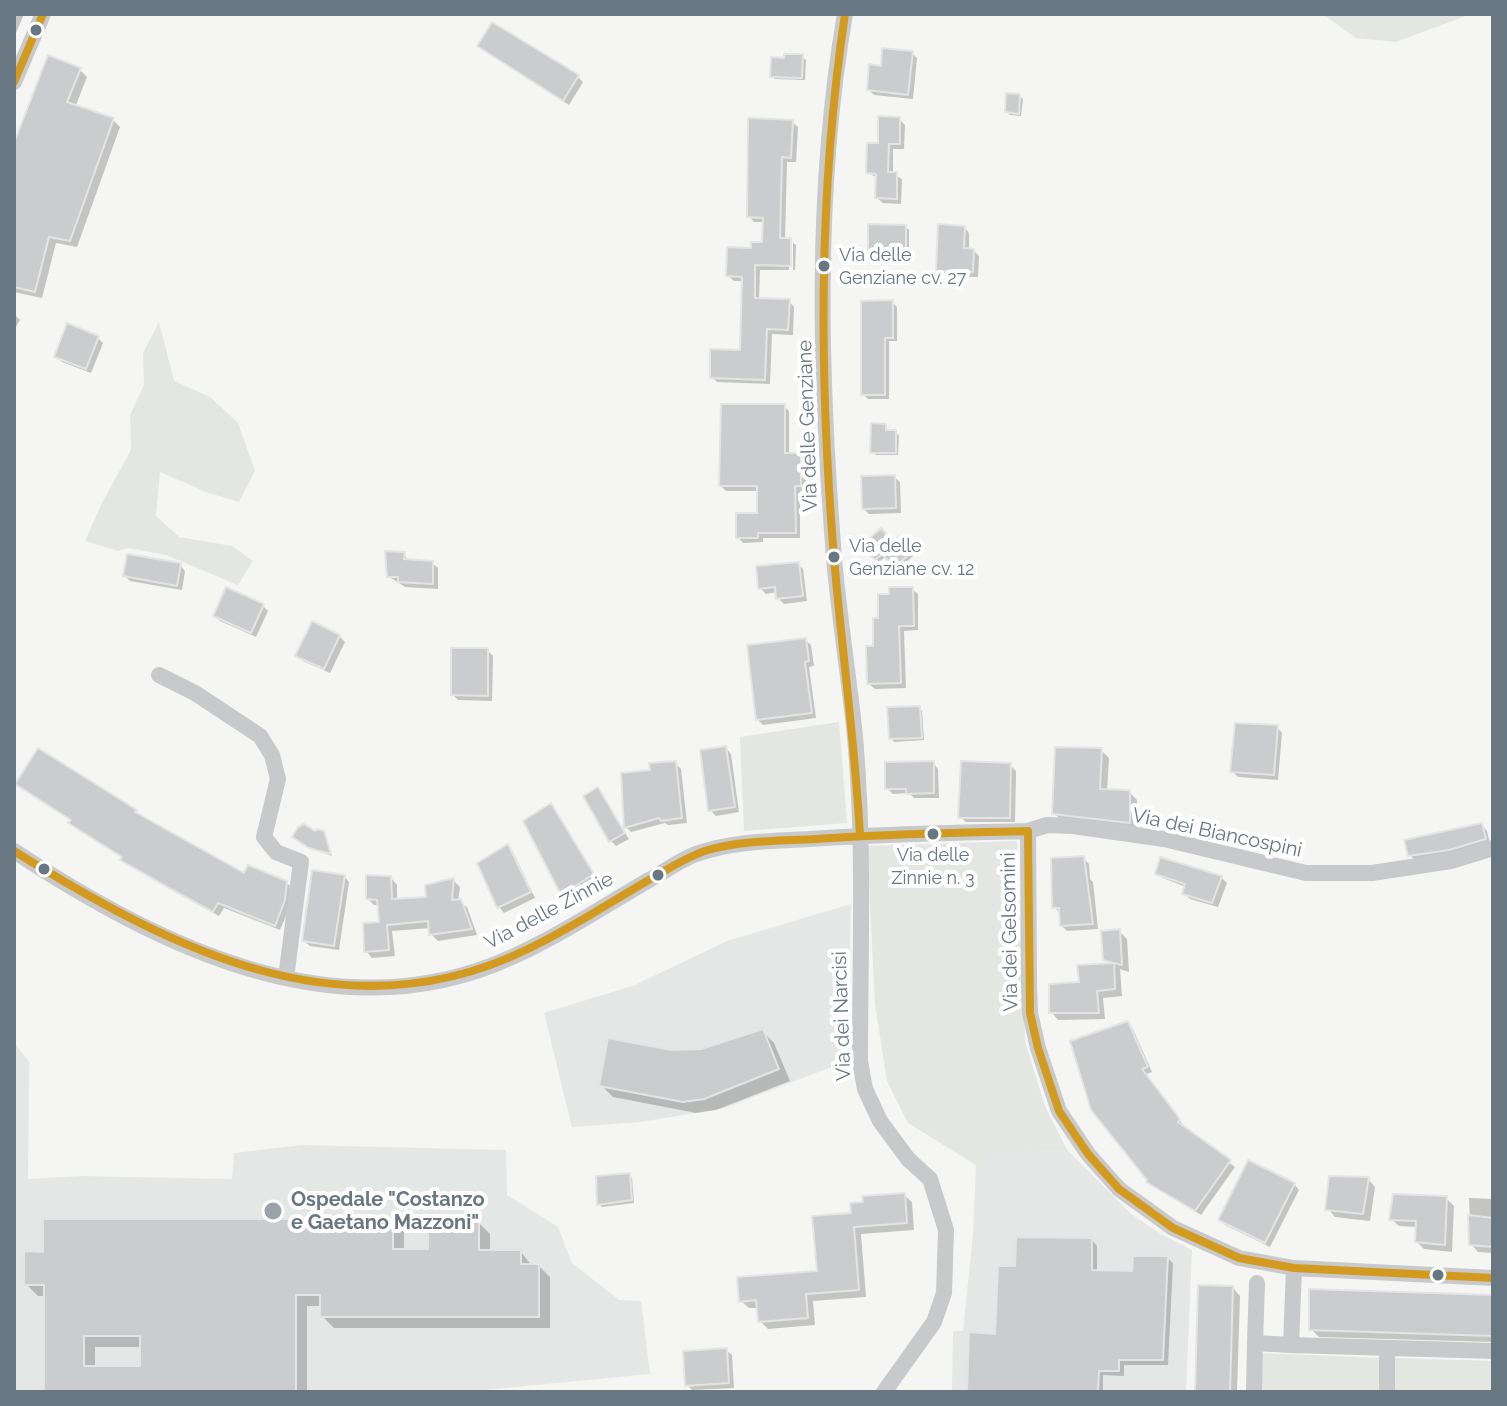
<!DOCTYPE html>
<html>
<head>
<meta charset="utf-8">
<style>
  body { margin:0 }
  #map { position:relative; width:1507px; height:1406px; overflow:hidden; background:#f5f5f4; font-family:Raleway,sans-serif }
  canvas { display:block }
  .frame { position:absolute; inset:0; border:16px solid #687781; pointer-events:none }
</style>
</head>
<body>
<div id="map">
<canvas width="1507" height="1406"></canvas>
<div class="frame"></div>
</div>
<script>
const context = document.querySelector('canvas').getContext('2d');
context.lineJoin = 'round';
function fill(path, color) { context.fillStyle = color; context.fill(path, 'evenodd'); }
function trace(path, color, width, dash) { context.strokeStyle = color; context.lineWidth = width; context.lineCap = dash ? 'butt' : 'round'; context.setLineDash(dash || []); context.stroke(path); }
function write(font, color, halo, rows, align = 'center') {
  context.font = font + ' Raleway,sans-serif'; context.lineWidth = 8; context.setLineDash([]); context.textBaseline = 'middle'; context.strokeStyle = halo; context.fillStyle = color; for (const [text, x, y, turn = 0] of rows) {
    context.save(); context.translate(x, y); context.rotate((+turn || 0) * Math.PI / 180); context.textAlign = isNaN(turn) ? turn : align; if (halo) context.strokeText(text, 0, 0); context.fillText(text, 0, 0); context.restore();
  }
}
const built = new Path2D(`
  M851 904 847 1061 725 1108 641 1122 572 1127 544 1013 635 985 727 941Z
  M14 1042 29 1062 28 1179 82 1176 232 1179 234 1153 303 1145 506 1150 507 1195 558 1227 572 1263 619 1300 641 1301 650 1374 464 1392H14Z
  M1067 1150 1131 1214 1161 1234 1192 1250 1186 1392H952L953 1331H963L973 1235 976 1165 988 1166 987 1152Z`);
const green = new Path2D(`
  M1323 14H1471L1396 42 1356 38Z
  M159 322 174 381 210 397 238 423 255 471 239 502 206 492 160 472 156 516 179 537 232 546 253 561 238 585 166 555 128 548 118 551 85 541 102 503 131 450 130 415 144 385 143 353Z
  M839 722 847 823 744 831 740 737Z
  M1017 841 1025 1042 1045 1106 1067 1150 988 1152V1166L976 1165 908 1123 887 1081 875 1004 867 846Z
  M1259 1353 1382 1358 1381 1392H1258Z
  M1392 1358 1493 1361V1392H1391Z`);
const shadow = new Path2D(`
  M14 14H24L14 38Z
  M485 51 578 77 583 82 569 105Z
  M912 53 917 58 913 99 874 95 869 90 882 68Z
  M802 56 806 60 805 80 775 79 772 76 786 60Z
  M80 70 87 77 76 105 113 120 120 127 77 247 56 243 42 298 14 292V148Z
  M1019 96 1023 99 1021 116 1010 115 1007 112Z
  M899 119 905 125 904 149H893V174L902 179 901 204 883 203 877 198 878 178 868 173 880 145Z
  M792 122 798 127 796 162H787L785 240 793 242H789V270H760L759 300 789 301 794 307 793 335 772 334 770 384 717 382 712 377 742 352 744 281H734L728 276 753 250 763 244 764 222H754L749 216Z
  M906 227 909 230V252H873L870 249Z
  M964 227 969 233V250L974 251 979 256 978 277 944 276 938 270Z
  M793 243 796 245 795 270H793Z
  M892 302 897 307V341H889V399H868L863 394Z
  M14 314 20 320 14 330Z
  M98 338 103 343 91 373 62 362 56 356Z
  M784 406 789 411V455H800L806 460V491H800V538H763V542L743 543 738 537 759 515V491H726L721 486Z
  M885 426 889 432H896L899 436 898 455H876L872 452Z
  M894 477 900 482 901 513 869 514 864 509Z
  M900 538 915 554 899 569 886 556 879 562 864 546 894 545Z
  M404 554 409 562 432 563 438 568V589L405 587 388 576Z
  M798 564 803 569 807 601 784 604 778 598 777 592 766 594 760 588Z
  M180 565 185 571 182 590 130 581 125 576Z
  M912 589 918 594V630L904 631 906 688 875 689 869 684 880 620 891 595Z
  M263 606 268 611 256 637 220 621 215 616Z
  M339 636 345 642 330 673 303 661 298 656Z
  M805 640 811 645 814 666 809 667 816 718 763 725 758 720Z
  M487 650 493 656 492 701 458 700 453 695Z
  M919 708 922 711 924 740 894 742 891 738Z
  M1277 727 1282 733 1278 780 1238 777 1232 771Z
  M726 748 731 754 739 812 716 816 710 810Z
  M1101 750 1109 758 1107 791 1129 792 1137 800V830L1062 821 1054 813Z
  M39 751 141 817 245 876 286 882 292 888 290 906 280 930 224 908 219 916 128 865 123 858 76 828 71 823 72 821 23 789Z
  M675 763 681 769 687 823 668 825 665 823 631 832 626 827 652 771Z
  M933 763 938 769 939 798H914L909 793 893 794 887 788Z
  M1010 765 1016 771 1015 822H966L960 817Z
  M598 790 629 839 616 846 611 841Z
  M551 806 598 880 568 900 563 894 526 822Z
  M1482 825 1487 831 1490 844 1415 861 1410 855Z
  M323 833 326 837 332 856 315 850 298 840Z
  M507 847 513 852 535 898 504 913 499 907 479 864Z
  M1083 858 1089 864 1090 879 1093 882 1098 929 1067 931 1062 926 1060 913 1054 907Z
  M1157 873 1221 877 1227 883 1218 907 1190 899 1185 894 1186 887 1163 878Z
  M344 876 349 882 339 950 310 946 304 941Z
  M391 878 397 885V900L428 899 454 881 460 887 458 901 467 907 477 935 438 941 431 934V928L392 931 395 956 372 958 366 951 381 924 379 905H374L368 899Z
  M1119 931 1127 939 1129 972 1120 969 1122 996 1103 998 1105 1019 1058 1020 1051 1012 1081 984 1111 965 1105 959Z
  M1127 1023 1133 1029 1152 1072 1145 1075 1184 1126 1182 1128 1235 1167 1201 1215 1148 1182Z
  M762 1031 774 1043 790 1081 716 1110 696 1113 613 1097 601 1085 670 1052 701 1051Z
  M14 1045 15 1046V1079H14Z
  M629 1175 632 1178 634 1203 602 1207 599 1204Z
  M1368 1179 1375 1187 1370 1221 1335 1217 1328 1209Z
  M1294 1184 1299 1190 1270 1247 1225 1225 1220 1220Z
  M904 1195 912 1202 914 1230 861 1234 866 1297 813 1301 815 1325 768 1329 760 1321 759 1308H749L741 1301 819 1273 853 1215Z
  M1446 1198 1454 1206 1452 1252 1424 1249 1417 1242 1418 1227 1399 1226 1391 1219Z
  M1469 1198 1493 1199V1253L1478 1252 1471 1244Z
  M392 1221 404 1232V1251H430L478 1222 490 1234V1252H521L532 1266H539L550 1277V1328H334L322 1316V1306H307V1392H46V1296H38L26 1284 45 1254ZM95 1347H142V1368H95Z
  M1092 1240 1097 1246V1272L1134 1273 1167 1258 1173 1263 1168 1365H1124V1376L1103 1375V1392H969L997 1336 1017 1268Z
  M1233 1288 1240 1296 1237 1392H1197Z
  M1493 1297V1342L1319 1337 1311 1329Z
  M726 1350 732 1355 734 1388 692 1390 687 1385Z`);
const building = new Path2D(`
  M492 22 579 75 563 101 477 46Z
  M882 48 913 51 908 95 867 90 869 64 881 66Z
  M784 54H803L802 78 770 77 771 57 784 58Z
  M48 55 81 68 67 102 114 118 70 241 49 237 35 292 14 287V143Z
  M1006 93 1020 94 1019 114 1005 112Z
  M878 116 900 117V144H889L888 172H897V199L875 198 876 174 866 173 867 143H878Z
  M748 118 793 120 791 158 782 157 780 238H791V266L755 265V298L790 299 788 330 767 329 765 380 710 378V349L740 350 742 277 726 276 727 247 751 248V242H762L763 218 747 217Z
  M868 224 906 225V250H868Z
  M938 224 965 226 964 248 974 249 973 272 936 271Z
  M893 300V338H885V395H861V301Z
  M67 323 99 336 86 369 54 357Z
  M721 404H785V453H801V486H795L796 533H758V538H736V513H757V486H719Z
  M871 423 886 424V430H896V453H870Z
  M895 475 896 508 862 509 861 476Z
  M881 528 894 542 900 535 914 550 894 568 882 554 875 560 861 546Z
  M385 551 405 552 404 559 433 561V584L398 582V577H387Z
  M127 554 181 563 177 586 123 576Z
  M799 562 803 596 776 599 775 587 758 589 756 566Z
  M226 587 264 604 251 633 213 616Z
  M889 587H913L914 626H899L901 683 867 684 866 646H873V618H878V594H889Z
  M312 621 340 635 324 669 295 656Z
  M806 638 809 661 805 662 812 713 756 720 747 645Z
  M451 648H488V696L451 695Z
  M920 706 922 738 889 739 887 707Z
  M1235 723 1278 725 1274 775 1230 772Z
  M726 746 735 807 708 811 700 750Z
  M1055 747 1102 748 1100 789 1130 790V823L1052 814Z
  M38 748 137 810 135 812 244 873 248 865 287 881 285 900 275 926 218 903 213 912 169 888 120 860 122 857 68 823 71 820 15 784Z
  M676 761 682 818 661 821 659 818 624 828 621 773 650 770 649 763Z
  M934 761V793L906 794V789H885V762Z
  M961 761 1011 763 1010 818H958Z
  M598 787 625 833 609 842 583 796Z
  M551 803 594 874 561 895 523 821Z
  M1482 823 1486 839 1449 850 1408 856 1404 840Z
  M304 824 315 831 317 829 324 831 331 854 309 848 292 837 298 827Z
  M508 844 531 892 497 908 477 863Z
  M1084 856 1093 924 1060 926 1059 908H1052L1051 858Z
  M1160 857 1222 876 1212 903 1182 894 1185 884 1155 874Z
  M312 870 345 875 334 946 302 941Z
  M366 875 391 876 392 899 426 897 425 885 454 878 452 900 461 899 472 929 429 935 428 921 387 925 389 950 364 952 363 923 379 922 377 900 366 899Z
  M1120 929 1122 965 1114 963 1115 989 1097 991 1099 1013H1049V984L1079 982 1077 965 1113 963 1103 960 1101 931Z
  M1128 1021 1148 1067 1142 1069 1180 1119 1178 1122 1231 1160 1195 1211 1146 1182 1147 1180 1091 1110 1070 1041Z
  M763 1029 779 1069 704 1099 683 1102 599 1086 608 1038 671 1050 701 1049Z
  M1248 1160 1295 1183 1265 1243 1218 1220Z
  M630 1173 632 1200 597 1205 596 1176Z
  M1329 1176 1369 1177 1363 1214 1325 1210Z
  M905 1193 907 1223 854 1227 859 1290 806 1294 808 1318 758 1322 756 1300 739 1302 737 1277 817 1271 812 1216 851 1213 850 1203 863 1202 862 1196Z
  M1393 1194 1447 1196 1445 1245 1415 1242 1416 1221 1389 1220Z
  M1468 1215 1493 1218V1247L1469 1245Z
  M43 1219H393V1249H428V1220H479V1250H521V1264H539V1317H320V1295H296V1392H44V1285H24V1251L43 1252ZM84 1336H140V1366H84Z
  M1016 1237 1092 1238V1270L1132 1271 1133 1256H1168L1163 1360H1119V1371H1099L1098 1392H967L969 1332 995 1334 998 1266H1015Z
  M1198 1285 1233 1286 1230 1392H1195Z
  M1309 1289 1493 1295V1336L1309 1330Z
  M727 1348 729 1383 685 1386 683 1351Z`);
const minor = new Path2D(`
  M845 14C814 193 820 379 834 558 839 615 848 671 854 727 865 837 860 950 860 1061L865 1089 880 1121 908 1159 930 1179 946 1230 944 1293 934 1322 884 1392
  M14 82 43 14
  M159 675 195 693 260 736 272 755 278 779 264 837 276 852 301 862 286 978
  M1028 831 1029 984 1030 1013 1038 1048 1059 1111 1088 1154 1119 1189 1173 1228 1239 1258 1294 1268 1493 1278
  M14 851C159 946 338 1037 512 957 559 936 604 906 649 880 664 872 680 860 696 854 733 841 772 841 810 839 883 834 955 833 1028 831L1047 825 1073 826 1164 839 1306 873H1372L1451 861 1493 848
  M1294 1268 1291 1345 1493 1351
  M1257 1283 1255 1343 1291 1345
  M1387 1348V1392
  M1254 1392 1255 1343`);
const bus1 = new Path2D(`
  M845 14C818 195 819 376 834 558 842 651 855 743 860 836
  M14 82 43 14
  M1028 831 1030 1013 1038 1048 1059 1111 1088 1154 1119 1189 1173 1228 1239 1258 1294 1268 1493 1278
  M14 851C171 949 345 1039 528 949 572 928 612 901 654 877 672 867 688 856 708 850 743 840 780 841 816 839 887 834 957 833 1028 831`);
const markers = [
  [36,30,7,"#687781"],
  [824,266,7,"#687781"],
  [834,557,7,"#687781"],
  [933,834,7,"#687781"],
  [44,869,7,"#687781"],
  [658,875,7,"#687781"],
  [273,1211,10,"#99a3a9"],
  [1438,1275,7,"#687781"]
];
const busNames = [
  ["Via delle",839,256],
  ["Genziane cv. 27",839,279],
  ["Via delle",849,547],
  ["Genziane cv. 12",849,570],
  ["Via delle",933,856,"center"],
  ["Zinnie n. 3",933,879,"center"]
];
const streetNames = [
  ["Via delle Genziane",808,426,-92],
  ["Via dei Biancospini",1217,833,12],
  ["Via delle Zinnie",549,911,-28],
  ["Via dei Gelsomini",1010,932,-91],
  ["Via dei Narcisi",842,1016,-92]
];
const poiNames = [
  ["Ospedale \"Costanzo",291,1200],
  ["e Gaetano Mazzoni\"",291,1223]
];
fill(built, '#e5e6e6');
fill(green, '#e4e6e2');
fill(shadow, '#0003');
fill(building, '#cbcccd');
trace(building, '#e4e4e4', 2);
trace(minor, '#c7c9ca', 16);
trace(bus1, '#d39a20', 8);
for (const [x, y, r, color] of markers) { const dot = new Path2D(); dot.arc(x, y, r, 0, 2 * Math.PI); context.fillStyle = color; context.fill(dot); trace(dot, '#fff', 3); }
write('18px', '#687781', '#fff', busNames, 'left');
write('20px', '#687781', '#fff', streetNames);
write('bold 20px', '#687781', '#fff', poiNames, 'left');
</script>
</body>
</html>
